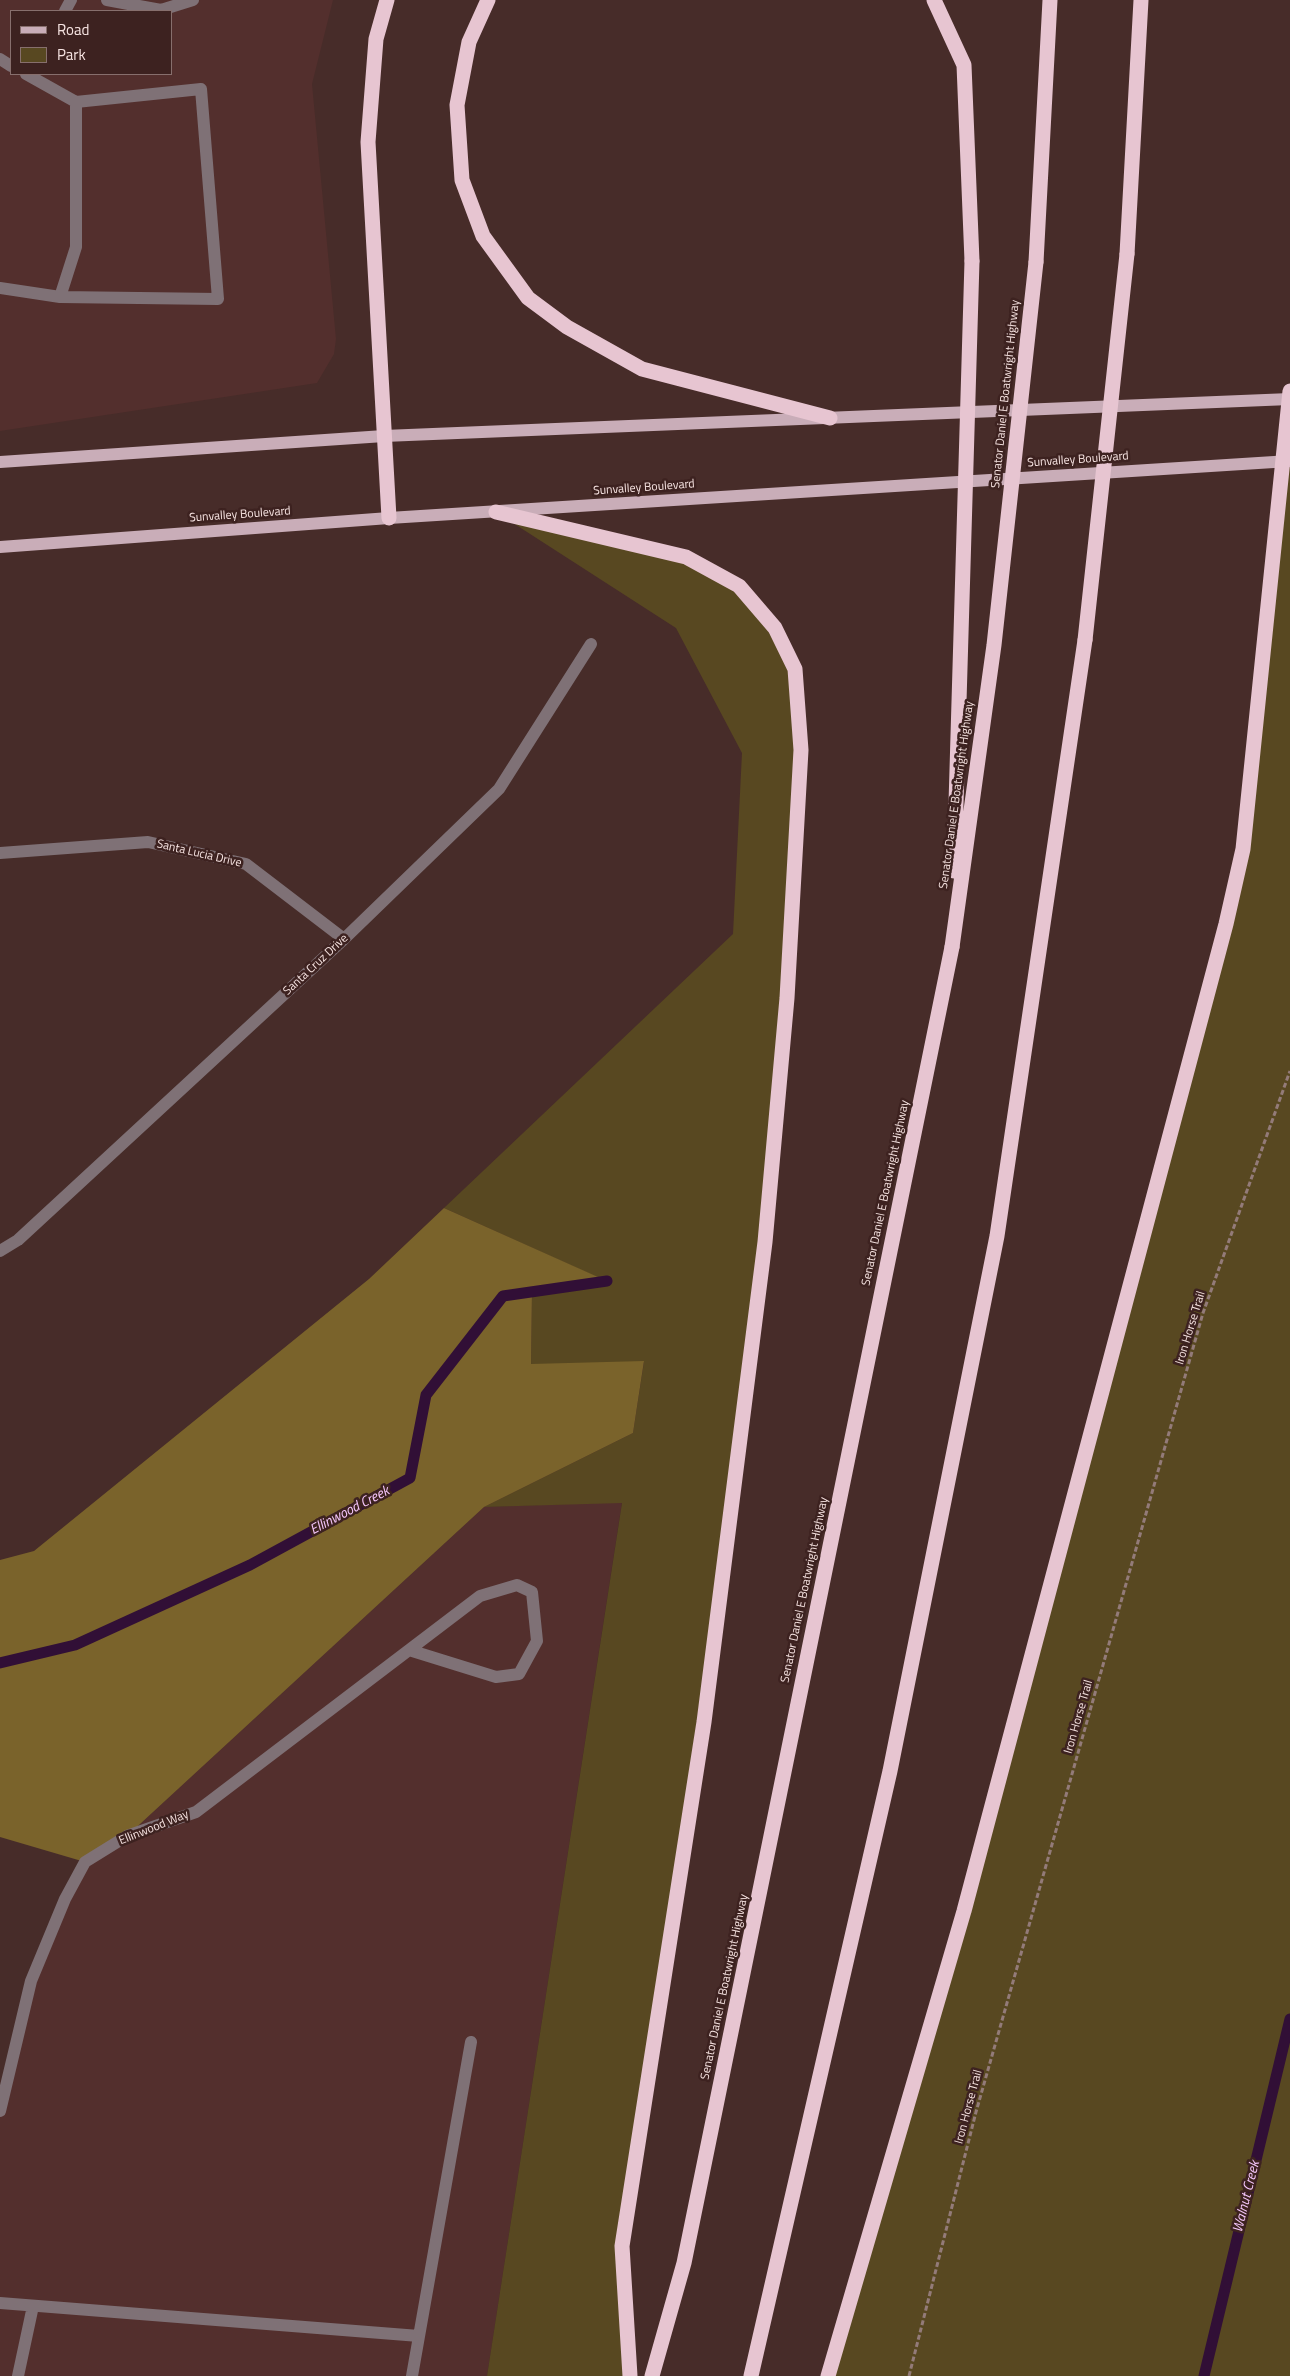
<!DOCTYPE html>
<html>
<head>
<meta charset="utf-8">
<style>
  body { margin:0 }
  #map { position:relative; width:1290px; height:2376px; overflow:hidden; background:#472c29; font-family:"Titillium Web",sans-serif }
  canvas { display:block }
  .legend { position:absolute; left:10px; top:10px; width:162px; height:65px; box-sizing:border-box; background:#3d2220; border:1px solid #876f6d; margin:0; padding:6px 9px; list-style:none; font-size:15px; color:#f6e3e1 }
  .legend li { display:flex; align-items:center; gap:10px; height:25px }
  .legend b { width:25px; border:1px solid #876f6d }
</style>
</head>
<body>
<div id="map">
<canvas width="1290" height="2376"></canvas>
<ul class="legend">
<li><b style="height:6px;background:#c9adb8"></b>Road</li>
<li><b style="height:14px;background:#584821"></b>Park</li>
</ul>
</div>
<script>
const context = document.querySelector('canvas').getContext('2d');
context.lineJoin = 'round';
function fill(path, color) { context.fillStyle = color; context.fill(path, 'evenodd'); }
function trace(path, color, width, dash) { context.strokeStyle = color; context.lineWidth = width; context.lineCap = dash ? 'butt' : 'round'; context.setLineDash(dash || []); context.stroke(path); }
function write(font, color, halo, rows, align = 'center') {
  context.font = font + ' "Titillium Web",sans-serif'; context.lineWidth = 5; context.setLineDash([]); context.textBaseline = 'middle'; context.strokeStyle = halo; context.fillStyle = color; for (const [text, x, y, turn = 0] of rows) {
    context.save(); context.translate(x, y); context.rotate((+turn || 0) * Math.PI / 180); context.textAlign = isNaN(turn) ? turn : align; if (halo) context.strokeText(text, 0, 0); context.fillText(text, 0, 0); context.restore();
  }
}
const built = new Path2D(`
  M0 0H333L312 84 336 339 334 354 317 383 0 431ZM11 11H171V74H11Z
  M622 1502 487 2376H0V2111L31 1981 85 1862 127 1836 484 1507Z`);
const green = new Path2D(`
  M1290 461V2376H828L853 2297 1226 924Z
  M496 512 686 557 739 586 795 669 801 750 765 1242 622 2246 630 2376H487L622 1503 484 1507 633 1433 644 1362 531 1365 532 1292 606 1281 444 1208 733 934 742 753 676 628Z`);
const forest = new Path2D(`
  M444 1208 607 1281 532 1292 531 1364 644 1361 633 1433 484 1507 127 1836 85 1862 0 1837V1560L34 1551 369 1279Z`);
const stream = new Path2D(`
  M0 1663 75 1645 250 1565 410 1478 426 1395 503 1296 607 1281
  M1204 2376 1290 2019`);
const path = new Path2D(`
  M909 2376 976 2112 1203 1313 1290 1071`);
const minor = new Path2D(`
  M107 0 161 10 193 0
  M65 11 71 0
  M0 59 11 66
  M0 288 60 297 76 247V102L26 74
  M60 297 218 299 201 89 76 102
  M0 853 148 842 246 864 344 939
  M0 1251 18 1240 344 939 499 789 591 644
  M0 2111 31 1981 65 1899 85 1862 127 1836 196 1812 480 1596 517 1585 532 1592 537 1641 519 1674 496 1677 409 1650
  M0 2303 419 2336
  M18 2376 33 2306
  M412 2376 471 2042`);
const major = new Path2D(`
  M0 462 384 436 1290 399
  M0 547 389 518 1290 461`);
const highway = new Path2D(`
  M387 0 376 39 368 142 389 518
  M488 0 469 42 457 105 462 180 483 236 528 298 567 327 642 369 830 418
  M934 0 964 65 972 261
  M1127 254 1141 0
  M1036 262 1050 0
  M496 512 686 557 739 586 775 628 795 669 801 750 787 998 765 1242 704 1722 622 2246 630 2376
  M652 2376 684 2263 952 947
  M751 2376 890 1771 997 1236 1085 640
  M828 2376 964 1911 1226 924 1243 849 1290 391`);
const highwayBridge = new Path2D(`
  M1085 640 1127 254
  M954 871 972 261
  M952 947 994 645 1036 262`);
const streetNames = [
  ["Senator Daniel E Boatwright Highway",1006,394,-84],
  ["Sunvalley Boulevard",1078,460,-4],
  ["Sunvalley Boulevard",644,488,-4],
  ["Sunvalley Boulevard",240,515,-4],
  ["Senator Daniel E Boatwright Highway",957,795,-82],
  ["Santa Lucia Drive",199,854,13],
  ["Santa Cruz Drive",316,965,-43],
  ["Senator Daniel E Boatwright Highway",886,1193,-78],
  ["Iron Horse Trail",1191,1328,-73],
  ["Senator Daniel E Boatwright Highway",805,1590,-78],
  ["Iron Horse Trail",1079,1717,-74],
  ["Ellinwood Way",154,1828,-22],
  ["Senator Daniel E Boatwright Highway",725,1987,-78],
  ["Iron Horse Trail",969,2107,-75]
];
const waterNames = [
  ["Ellinwood Creek",350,1511,-28],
  ["Walnut Creek",1247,2197,-76]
];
fill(built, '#532f2d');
fill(green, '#584821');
fill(forest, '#7a632b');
trace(stream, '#310f36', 11);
trace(path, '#937b79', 3, [5, 2.5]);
trace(minor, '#7f7176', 12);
trace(major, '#c9adb8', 12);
trace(highway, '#e7c5d1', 15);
trace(highwayBridge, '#e7c5d1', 15);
write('12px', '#f6e3e1', '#3d2220', streetNames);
write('italic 14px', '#f7c8fd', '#3d2220', waterNames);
</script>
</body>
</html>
